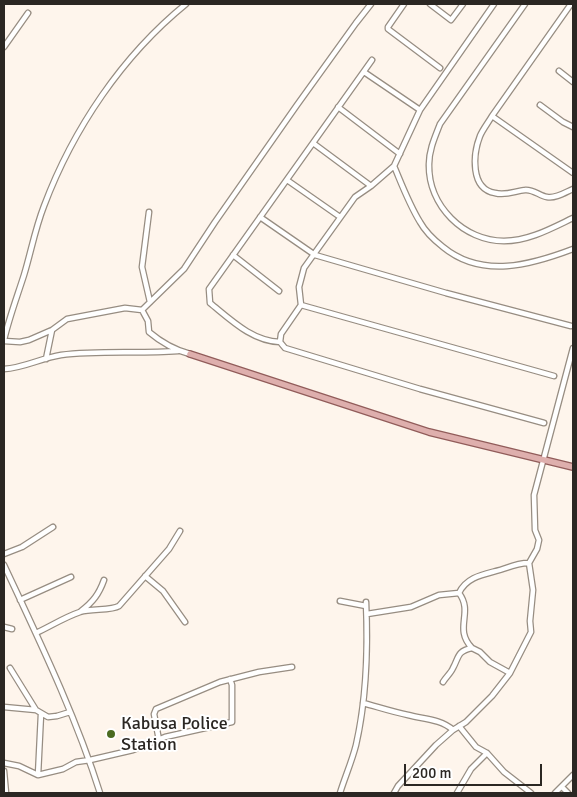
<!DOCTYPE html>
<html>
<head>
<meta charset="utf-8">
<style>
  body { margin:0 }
  #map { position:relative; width:577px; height:797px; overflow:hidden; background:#fef5ec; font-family:Signika,sans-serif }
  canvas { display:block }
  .frame { position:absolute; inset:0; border:5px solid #2b2723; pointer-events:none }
  .scale { position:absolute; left:404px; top:764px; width:138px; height:22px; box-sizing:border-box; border:2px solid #2b2723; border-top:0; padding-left:6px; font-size:15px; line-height:18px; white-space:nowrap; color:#2b2723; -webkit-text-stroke:4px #fff; paint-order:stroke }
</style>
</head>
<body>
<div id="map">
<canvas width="577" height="797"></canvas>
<div class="frame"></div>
<div class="scale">200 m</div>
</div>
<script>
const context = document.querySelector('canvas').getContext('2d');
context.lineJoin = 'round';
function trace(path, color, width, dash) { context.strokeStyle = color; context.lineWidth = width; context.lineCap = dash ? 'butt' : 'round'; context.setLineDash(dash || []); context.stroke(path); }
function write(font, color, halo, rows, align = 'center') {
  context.font = font + ' Signika,sans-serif'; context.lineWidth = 4; context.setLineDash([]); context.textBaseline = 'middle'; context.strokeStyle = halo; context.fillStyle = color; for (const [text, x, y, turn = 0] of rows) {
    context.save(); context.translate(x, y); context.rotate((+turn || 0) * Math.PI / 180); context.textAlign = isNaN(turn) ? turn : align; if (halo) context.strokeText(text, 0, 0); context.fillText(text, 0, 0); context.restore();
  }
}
const minor = new Path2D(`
  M404 4 388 27V29L440 68
  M430 4 451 20 463 4
  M525 4 440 124C435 137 429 150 429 164 428 206 464 241 504 241 529 241 552 228 573 218
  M571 4 492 116C488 123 483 129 480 136 473 154 470 189 495 193 506 196 515 191 525 190 533 189 540 196 547 197 555 199 566 192 573 189
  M4 47 28 13
  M372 60 209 289 210 303C231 320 252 341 280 342L285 348 420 389 544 423
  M559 71 573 82
  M364 72 420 110
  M540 105 563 122 573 127
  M338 107 400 154
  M492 116 573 173
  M313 143 371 186
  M394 166C402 185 409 204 420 222 425 231 434 240 443 247 482 279 531 265 573 249
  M287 180 340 217
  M149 212 142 267 150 302
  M260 217 315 255 446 293 571 326
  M233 255 279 291
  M301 305 554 376
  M142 310 184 269 215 222 297 105 356 23 371 4
  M4 340C9 318 17 297 24 275 31 252 35 229 44 206 73 129 122 56 186 4
  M4 341 20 342 29 340 52 330 67 319 125 308 142 310 148 321 149 332C162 343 175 350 190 354
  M280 342 281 334 301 305 299 287 304 268 355 197 371 186 394 166 420 110 494 4
  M46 359 52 330
  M4 369C24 368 41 358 61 355 99 350 139 354 178 351
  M4 554 22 547 53 527
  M4 565C39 640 75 714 100 793
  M145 576 163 591 185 622
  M459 593C474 613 453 628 472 648
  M20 600 71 577
  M340 601 366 606
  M81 611C93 602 99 594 104 580
  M367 614 411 607 439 595 459 593C468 574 490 574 506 568 514 565 521 563 529 563L537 549 539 540 535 530 534 495 573 348
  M4 627 12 629
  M36 633C51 626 65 617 80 612 91 608 111 611 119 606L169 549 180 531
  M10 668 36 710
  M443 682C446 677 451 673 453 668 459 657 457 651 472 648L480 652 490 662 510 673
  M363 703C378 707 393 712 408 715 423 719 441 719 453 730
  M4 707 36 710 48 717 57 716 70 712
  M459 726 476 747 487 753 504 772 531 793
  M159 740 154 714 156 709 220 682 259 672 292 667
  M4 763 19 766 38 775 63 769 76 762 90 760 133 750 165 737 232 722V685L230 679
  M4 771 6 793
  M38 775 41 714
  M562 787 568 793
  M340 793C345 777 352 761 356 745 366 701 368 647 366 602
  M394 793 398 786 436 745 453 730 466 722 492 696 510 673 531 632 530 621 533 590 529 563
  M457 793 471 769 487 753
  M555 793 573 775`);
const major = new Path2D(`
  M190 354 429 432 573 467`);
const markers = [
  [111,734,5,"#4b6b21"]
];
const poiNames = [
  ["Kabusa Police",121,724],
  ["Station",121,745]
];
trace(minor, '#978d82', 7);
trace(major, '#915c5a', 8);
trace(minor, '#fff', 4.5);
trace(major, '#deafad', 5.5);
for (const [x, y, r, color] of markers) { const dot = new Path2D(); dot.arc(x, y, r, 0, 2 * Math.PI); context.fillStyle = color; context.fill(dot); trace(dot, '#fff', 2); }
write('18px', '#2b2723', '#fff', poiNames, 'left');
</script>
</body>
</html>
